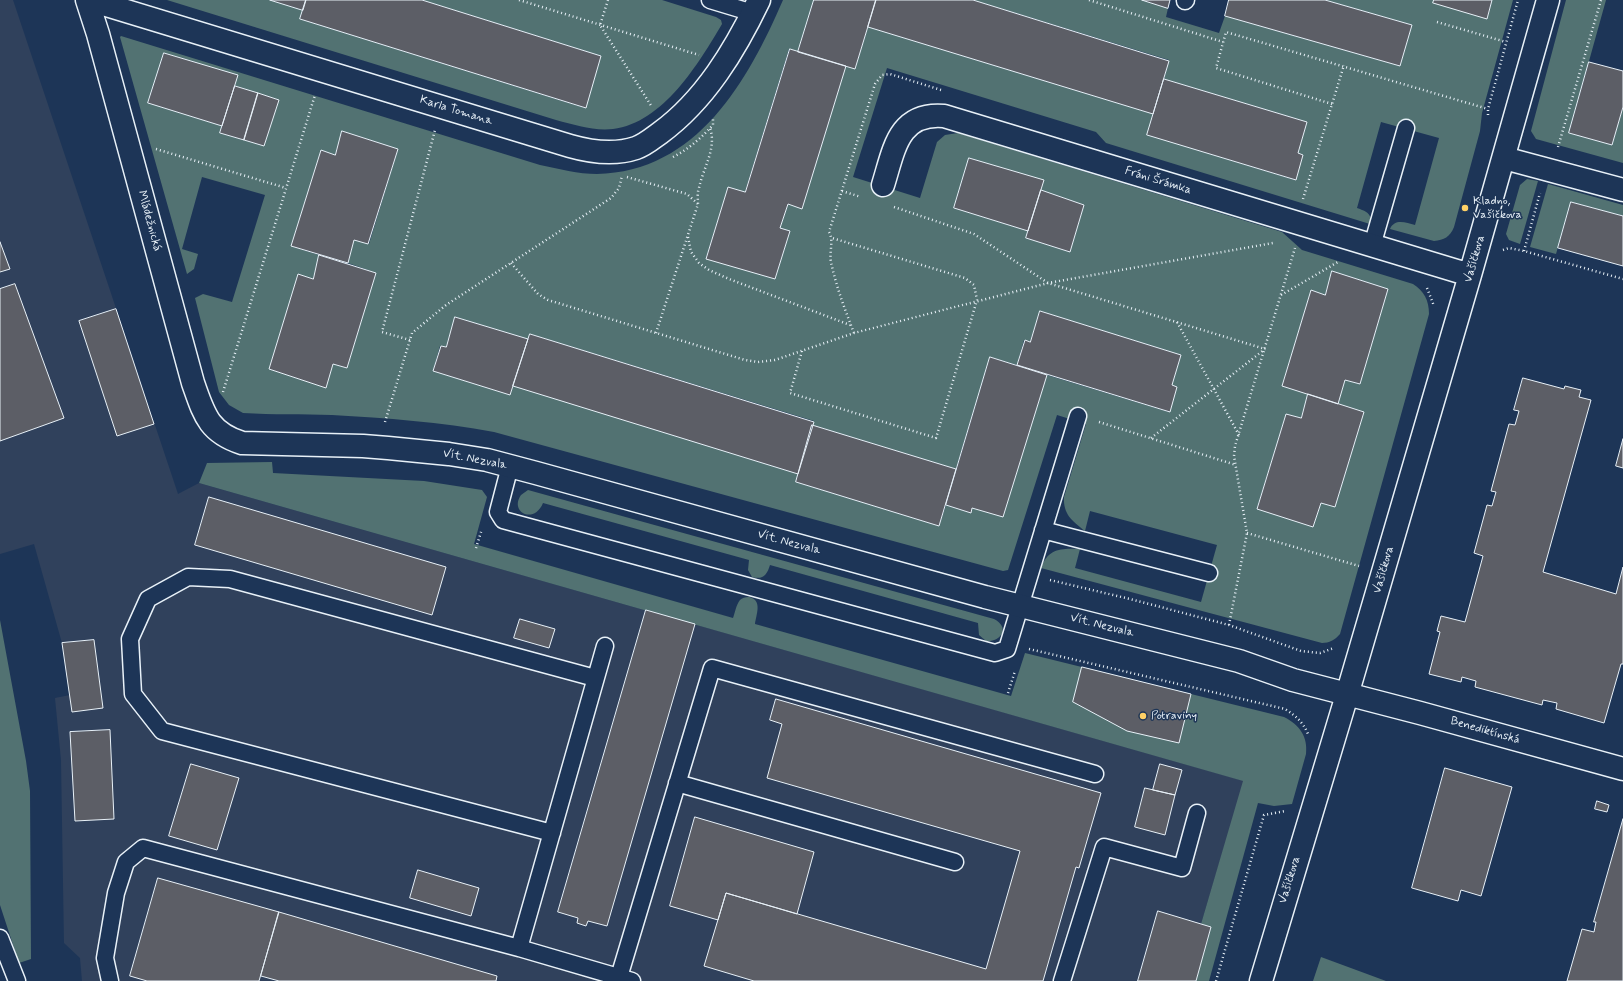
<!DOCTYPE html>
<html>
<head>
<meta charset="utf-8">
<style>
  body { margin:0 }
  canvas { display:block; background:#1d3557 }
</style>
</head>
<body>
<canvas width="1623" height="981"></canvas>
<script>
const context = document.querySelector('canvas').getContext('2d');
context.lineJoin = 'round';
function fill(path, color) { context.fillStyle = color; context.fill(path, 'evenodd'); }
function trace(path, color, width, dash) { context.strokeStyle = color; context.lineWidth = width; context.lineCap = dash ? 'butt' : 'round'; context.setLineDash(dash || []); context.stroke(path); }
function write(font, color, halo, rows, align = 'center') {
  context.font = font + ' Mynerve,sans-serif'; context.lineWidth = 3; context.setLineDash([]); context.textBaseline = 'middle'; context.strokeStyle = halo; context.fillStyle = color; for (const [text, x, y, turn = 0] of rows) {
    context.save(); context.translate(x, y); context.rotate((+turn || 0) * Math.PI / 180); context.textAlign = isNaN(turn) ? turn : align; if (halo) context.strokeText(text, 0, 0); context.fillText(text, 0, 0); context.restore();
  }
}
const built = new Path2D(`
  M0 0H13L178 494 199 483 1244 781 1201 924 1211 927 1196 981H82L80 958 64 943 61 760 55 698 70 695 62 643 34 544 0 554Z`);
const green = new Path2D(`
  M167 0H270L303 10 300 19 585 108 601 56 422 0H662L716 17 721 20 722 24C699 63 663 123 613 129 593 131 575 125 556 120Z
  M783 0H814L798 52 789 49 745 192 728 188 706 258 775 279 790 231 780 228 788 204 802 208 846 66 855 69 868 27 1153 114 1148 135 1295 180 1303 155 1298 153 1307 122 1164 79 1169 60 973 0H1142L1168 8 1166 17 1219 33 1225 16 1400 66 1412 25 1325 0H1434L1487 19 1492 0H1513L1482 113 1480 131 1454 227C1450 237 1444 240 1434 241L1390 229C1395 218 1406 223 1415 225L1439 138 1381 122 1357 208C1365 211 1373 213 1370 224L1106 143 1096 132 887 68 853 177 920 198 937 142 945 135 958 133 1282 232 1302 250 1413 284C1424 291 1429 300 1429 314L1340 634C1335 640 1329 643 1322 643L1041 568C1048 548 1062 548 1080 549L1075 568 1201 602 1217 545 1090 511 1085 531C1072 521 1063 514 1064 497L1086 424 1057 415 1008 570 1003 571 494 432C441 422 386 418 332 415 303 414 273 415 243 413L229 405 219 392 195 298 203 294 232 302 265 195 202 177 182 249 198 254 194 269 187 274 120 37 121 36 540 165C559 169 578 174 597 174 697 172 748 81 783 0ZM164 53 237 75 235 86 278 100 264 146 220 133 222 126 148 103ZM342 131 398 149 369 244 354 240 348 263 376 273 347 368 333 364 325 387 269 369 298 275 313 279 319 255 291 246 321 150 335 155ZM969 158 1043 181 1041 190 1084 205 1070 252 1026 238 1028 231 954 208ZM1332 271 1388 289 1360 384 1345 380 1338 404 1364 412 1335 507 1321 503 1313 527 1257 508 1286 414 1301 418 1308 394 1282 386 1311 290 1325 295ZM1040 311 1181 355 1172 385 1177 387 1169 412 1047 375 1003 516 972 508 971 513 946 505 939 526 796 482 798 474 538 393 513 386 510 395 433 371 440 346 446 347 455 317 528 339 530 334 814 421 812 425 956 469 990 357 1017 365 1024 340 1030 342Z
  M1566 0H1606L1569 133 1612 145 1623 107V163L1536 139 1531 131Z
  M1527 179 1538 181 1520 244 1509 240 1506 234 1520 185Z
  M1548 184 1623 205V216L1571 202 1556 254 1530 247Z
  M272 462 273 473 424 481 482 490 487 497 474 544 733 618C735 613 736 605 740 600 742 598 745 597 749 597 763 600 756 615 755 624L1011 696 1025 653 1284 717C1300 725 1308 737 1306 754L1292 804 1274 806 1258 803 1209 981H1196L1211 927 1201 924 1243 781 199 483 207 463Z
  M528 490 994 619C1010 627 1002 642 986 641L979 635 978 623 770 565C767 575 763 580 752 577L748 570 749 560 543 503C534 525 509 512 521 495Z
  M0 620 26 761 30 791 31 959 19 963 0 905Z
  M1321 957 1386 981H1313Z`);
const building = new Path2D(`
  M270 0H306L303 10Z
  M306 0H422L601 56 586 108 300 19Z
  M814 0H876L855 69 798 52Z
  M876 0H973L1169 61 1153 114 868 27Z
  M1142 0H1170L1168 8Z
  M1229 0H1325L1412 25 1400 66 1225 16Z
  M1434 0H1492L1487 19 1433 3Z
  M790 49 846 66 802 209 788 204 780 228 790 231 775 279 706 259 728 187 745 192Z
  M164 53 238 75 222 126 148 103Z
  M1589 62 1623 71V107L1612 145 1569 133Z
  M1164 79 1307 122 1298 153 1303 155 1296 180 1147 135Z
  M235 86 258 93 244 140 220 133Z
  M258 93 279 100 264 146 244 140Z
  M342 131 398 149 368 244 354 240 348 263 291 246 321 150 335 155Z
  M969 158 1044 180 1028 231 954 208Z
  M1041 190 1084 205 1070 252 1026 238Z
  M1571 202 1623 216V266L1558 248Z
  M0 242 10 269 0 272Z
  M319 255 376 273 347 368 333 364 326 388 269 369 298 274 313 279Z
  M1332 271 1388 289 1360 384 1345 380 1338 404 1282 386 1311 290 1325 295Z
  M15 284 64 418 0 441V289Z
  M116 309 154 424 117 436 79 321Z
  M1040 311 1181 355 1172 385 1177 387 1170 412 1017 365 1025 340 1030 342Z
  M455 317 528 339 510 395 433 371 441 346 446 347Z
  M530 334 814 422 798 474 513 386Z
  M990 357 1047 375 1003 517 972 508 971 513 946 505Z
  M1523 378 1564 389 1565 386 1581 390 1579 397 1591 400 1543 572 1616 594 1623 567V664H1621L1604 723 1556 709 1557 703 1543 700 1542 705 1475 687 1476 681 1462 677 1461 682 1429 674 1440 632 1437 631 1441 616 1465 622 1483 556 1474 553 1487 505 1492 506 1496 492 1491 491 1509 424 1515 425 1519 411 1514 410Z
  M1308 394 1364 412 1335 507 1321 503 1313 527 1257 509 1286 414 1301 418Z
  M812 425 956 469 939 526 796 482Z
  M1623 439V468L1616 466Z
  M209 497 446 567 432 615 195 545Z
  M646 610 695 624 607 926 588 921 586 926 577 923 578 918 558 912Z
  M520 619 555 629 549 648 514 638Z
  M94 640 103 708 72 712 62 643Z
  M1082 667 1191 694 1179 743 1127 731 1073 702Z
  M776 699 1101 793 1079 868 1076 867 1043 981H754L704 966 726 893 986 969 1020 851 767 778 782 724 770 720Z
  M110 730 114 819 75 821 70 732Z
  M191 764 239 778 217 850 169 836Z
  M1160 764 1182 770 1175 795 1153 790Z
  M1445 768 1512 787 1481 896 1461 890 1458 901 1412 888Z
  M1145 788 1175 795 1165 835 1135 827Z
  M1597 801 1609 805 1607 812 1595 809Z
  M695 817 814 852 797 914 726 893 718 920 670 906Z
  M1623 819V981H1567L1582 929 1594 932 1596 922H1594Z
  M418 870 479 888 471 916 410 898Z
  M158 878 279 912 259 981H147L130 976Z
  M1158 911 1211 927 1196 981H1138Z
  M279 912 497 976 496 981H279L261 976Z`);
const path = new Path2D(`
  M519 0 699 55
  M608 0 600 25 652 107
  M1089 0 1223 42
  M1437 22 1506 42
  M1332 104 1216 68 1226 32 1488 109
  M1488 115V109L1518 0
  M1558 147 1601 0
  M156 149 286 188
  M673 157C689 149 701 138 713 125V119
  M627 177 687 194 698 204
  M842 191 861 197
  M1303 199 1344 65
  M894 207 974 234 1048 283 1265 349
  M688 237 691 252 699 263 709 270 729 279 850 325
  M1503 250 1509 248 1524 251 1623 279
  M1524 251 1540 193
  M511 263 538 294 548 300 745 360 758 362 775 360 854 333 1048 283 1273 243
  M1427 288 1434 306
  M1281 295 1338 262
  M1177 322 1239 435
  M656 333 698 204C698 199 697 193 699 188 703 168 717 149 710 128
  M854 333C845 310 836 286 831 262 829 252 834 241 829 232L875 84 882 75 890 74 941 90
  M410 340 382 332 435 130
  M802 351 790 393 936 438 977 300 974 285 965 278 832 238
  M223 392 315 95
  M385 422 412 333 446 305 611 198 619 188 622 176
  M1099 422 1236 465
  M1151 438 1265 349
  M1247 533 1359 566
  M476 548 482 529
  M1050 580 1130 599 1229 625 1301 651 1320 653 1334 648
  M1229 625 1247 533 1234 456 1235 446 1295 248
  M1029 649 1285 709C1296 716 1303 722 1308 734
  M1008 693 1015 671
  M1216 981 1264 815 1285 811`);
const service = new Path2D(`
  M710 0 753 13
  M1185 1 1186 0
  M1372 246 1406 128
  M510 466 498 512 503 520 995 653 1007 649 1078 416
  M1043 530 1209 573
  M677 783 955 862
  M552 833 162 731 133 694 130 639 148 599 188 577 230 579 595 678
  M0 938 17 981
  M519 948 605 646
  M619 977 712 668 1095 774
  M110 981 105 958 116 893 126 862 143 848 519 948 632 981
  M1062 981 1104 847 1182 868 1197 813`);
const minor = new Path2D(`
  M87 0 98 34 193 383C204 414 208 432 242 443L363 446 388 448 449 454 487 460 536 473 985 597 1239 661 1293 680 1420 713 1623 769
  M90 0 570 146C591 152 615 155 636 148 645 145 653 138 660 133 705 100 735 50 759 0
  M1504 158 1623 190
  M883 185C894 150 898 112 944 116L1470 275
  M1261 981 1347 695 1470 275 1548 0`);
const markers = [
  [1465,208,4,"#ffd166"],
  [1143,716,4,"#ffd166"]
];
const streetNames = [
  ["Karla Tomana",456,111,17],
  ["Fráni Šrámka",1158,181,17],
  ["Mládežnická",149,221,75],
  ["Vašíčkova",1475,259,-74],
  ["Vít. Nezvala",475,460,11],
  ["Vít. Nezvala",789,543,15],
  ["Vašíčkova",1384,570,-74],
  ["Vít. Nezvala",1102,626,14],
  ["Benediktínská",1485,731,16],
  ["Vašíčkova",1290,880,-73]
];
const poiNames = [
  ["Kladno,",1473,201],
  ["Vašíčkova",1473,215],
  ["Potraviny",1151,716]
];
fill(built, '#30415c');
fill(green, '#527272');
fill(building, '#5c5e66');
trace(building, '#e8f1f8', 1);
trace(service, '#e8f1f8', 19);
trace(minor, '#e8f1f8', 25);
trace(path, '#e8f1f8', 2.5, [1, 3]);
trace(service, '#1d3557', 16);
trace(minor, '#1d3557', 22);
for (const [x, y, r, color] of markers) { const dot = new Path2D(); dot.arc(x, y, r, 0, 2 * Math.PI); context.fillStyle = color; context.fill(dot); trace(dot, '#1d3557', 1.5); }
write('12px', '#e8f1f8', '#1d3557', streetNames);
write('12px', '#e8f1f8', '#1d3557', poiNames, 'left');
</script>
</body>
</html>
